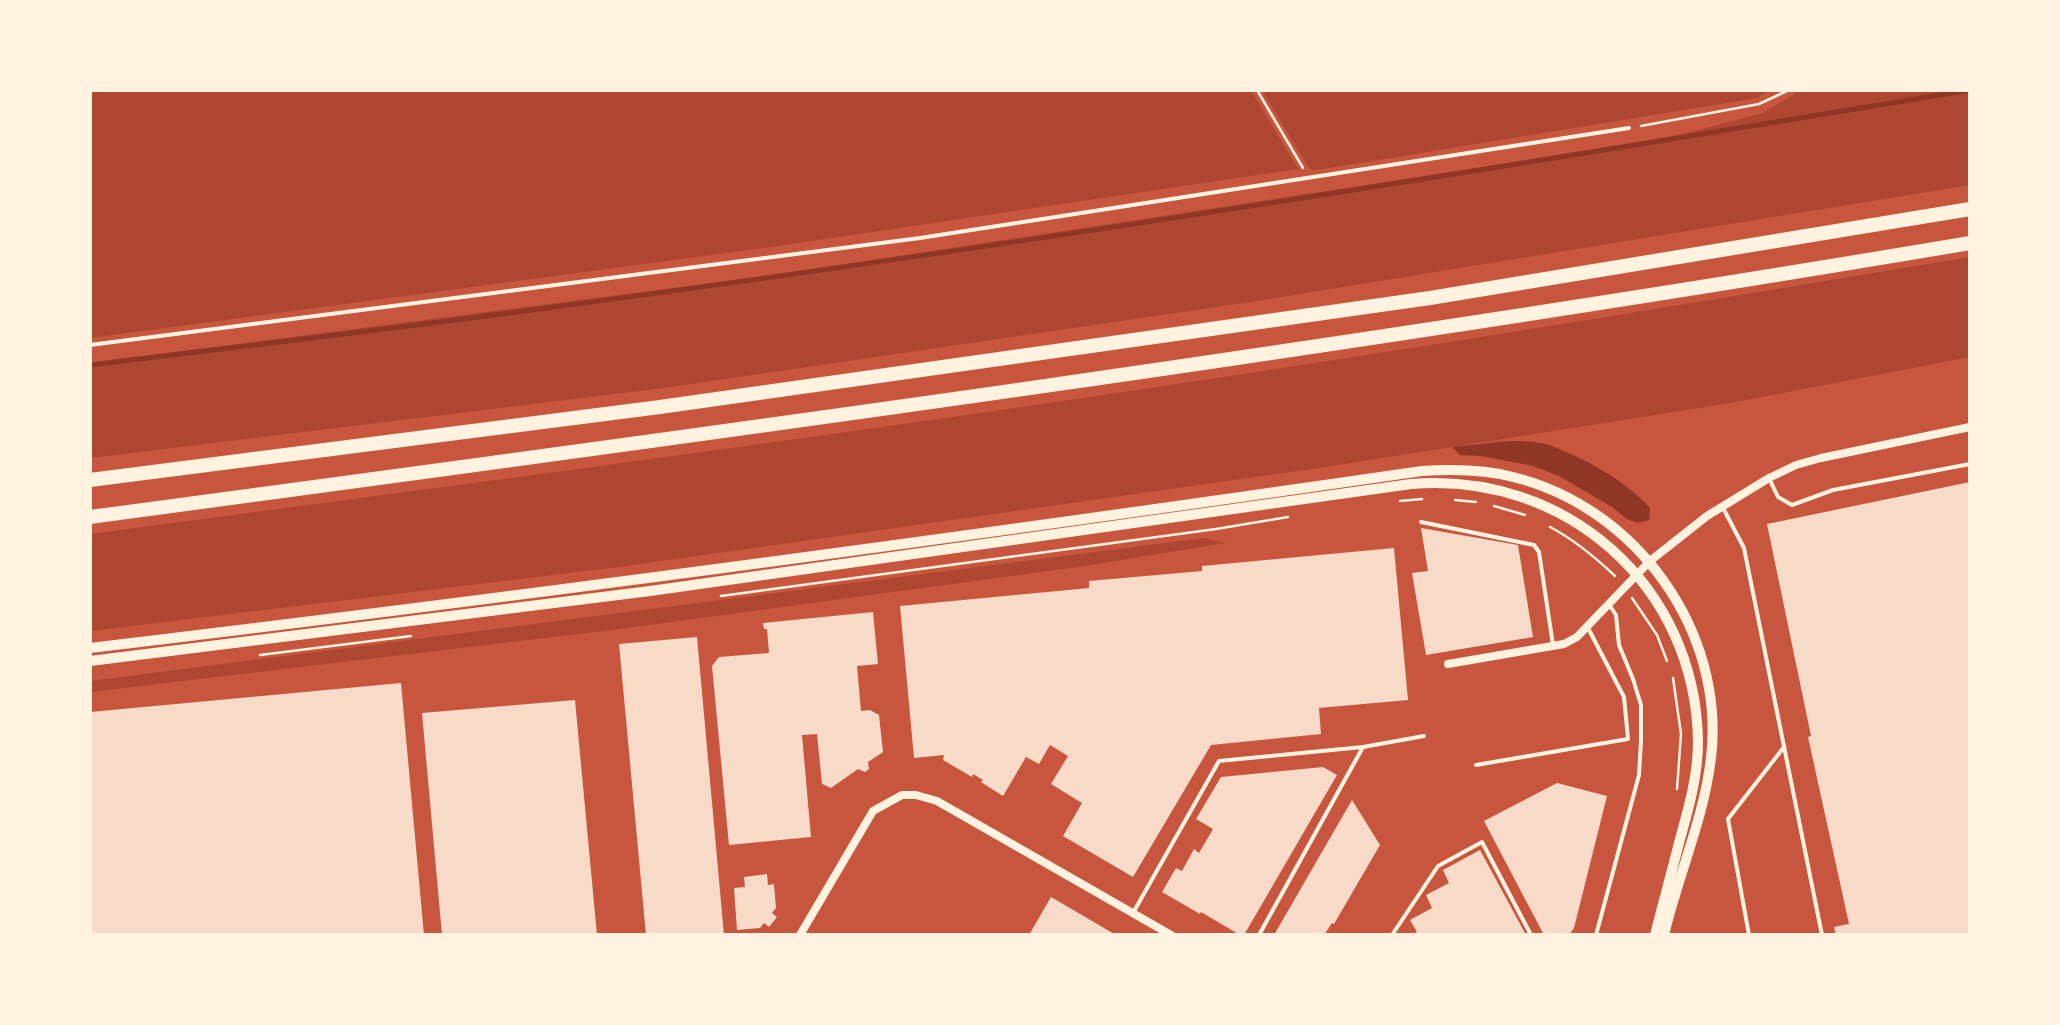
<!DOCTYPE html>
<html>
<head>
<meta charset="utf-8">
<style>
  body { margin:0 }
  #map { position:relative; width:2060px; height:1025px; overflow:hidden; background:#c8553d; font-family:"Alegreya Sans",sans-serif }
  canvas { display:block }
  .frame { position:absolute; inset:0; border:92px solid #fff3e0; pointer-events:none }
</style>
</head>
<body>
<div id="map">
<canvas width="2060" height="1025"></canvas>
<div class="frame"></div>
</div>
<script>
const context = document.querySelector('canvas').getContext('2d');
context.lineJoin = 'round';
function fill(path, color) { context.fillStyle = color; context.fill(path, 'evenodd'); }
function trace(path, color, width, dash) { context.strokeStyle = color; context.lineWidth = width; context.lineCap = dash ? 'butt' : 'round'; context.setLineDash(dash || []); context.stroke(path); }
const green = new Path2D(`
  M90 90H1251L1298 169 771 247 90 338Z
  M1262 90H1771L1757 98 1317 170H1311L1307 165Z
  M1801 90H1970V185L1257 301 664 388 90 458V363L773 275 1656 141 1763 113Z
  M1970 257V357L1731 403 1319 468 619 567 90 631V534C481 482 873 431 1263 371 1499 335 1735 296 1970 257Z
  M1204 538 1226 543 1085 566 612 630 90 692V681Z`);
const water = new Path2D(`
  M1509 441C1523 441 1536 441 1549 445 1584 458 1625 480 1650 508L1649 520 1638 523 1627 519 1612 507 1559 476 1533 466 1481 456 1460 455 1452 447Z`);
const stream = new Path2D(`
  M90 365C245 346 400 328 554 307 1027 244 1499 168 1970 90`);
const building = new Path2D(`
  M1970 482V935H1836L1834 927 1849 924 1808 737 1811 736 1767 524Z
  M1421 528 1518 545 1533 637 1426 655 1412 573 1428 571Z
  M1394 548 1408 700 1319 708 1321 734 1211 745 1133 877 1063 836 1082 803 1051 784 1068 756 1050 745 1039 764 1026 757 1003 796 981 782 983 780 973 774 972 777 943 760 944 755 914 758 900 606 1089 588V581L1202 571V566Z
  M873 612 878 664 857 666 861 711 870 710 879 715 883 752 868 762 869 769 865 772 858 769 831 788 822 784 817 734 802 735 811 837 729 845 712 666 719 657 769 653 767 629H764L763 623Z
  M697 637 724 935H646L619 644Z
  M401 683 424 935H90V712Z
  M575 700 597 935H442L422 713Z
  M1323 767 1337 775 1244 935H1240L1201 912 1200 914 1162 892 1176 868 1182 871 1194 849 1199 853 1213 829 1196 819 1221 777Z
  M1557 783 1607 796 1574 928 1569 935H1544L1484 821Z
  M1352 800 1380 845 1334 924 1332 923 1324 935H1274Z
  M1480 850 1526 935H1411L1417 932 1410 920 1432 908 1426 895 1449 883 1443 870Z
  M767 874 768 885 774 884 776 908 772 913 777 917 769 927 764 923 760 928 737 930 734 888 745 887 744 877Z
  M1051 897 1116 935H1029Z`);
const path = new Path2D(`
  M1257 90 1303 168
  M1641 126 1759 104 1789 90
  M1455 500 1476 502
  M1400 501 1422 499
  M1494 506 1525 515
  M1550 527C1575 540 1595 557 1615 576
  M721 596 1216 529 1288 517
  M1632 598 1657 635 1667 661
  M260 655 411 636
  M1673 678 1681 734 1677 789`);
const service = new Path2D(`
  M90 345 920 238 1629 128
  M1769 478 1778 497 1792 505 1833 490 1970 464
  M1722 506 1744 548 1822 935
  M1421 522 1534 545 1539 552 1553 645
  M1476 765 1628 739 1624 697 1588 628
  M1133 913 1219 761 1363 747
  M1259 935 1363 747 1424 736
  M1392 935 1438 866 1482 842 1531 935
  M1596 935 1639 775 1641 741V705L1633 679 1619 645 1616 615 1610 606
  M1749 935 1728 819 1784 747`);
const minor = new Path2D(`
  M1448 664 1564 644 1577 637 1650 561 1707 516 1769 478 1796 465 1821 458 1970 427
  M800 935 873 811 902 795H916L937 801 1171 935`);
const tertiary = new Path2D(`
  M90 648C535 595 979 535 1422 471 1453 469 1483 469 1513 477 1636 507 1726 631 1711 758 1704 818 1678 876 1664 935
  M90 661 650 591 1411 484C1565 471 1696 585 1698 742 1698 775 1689 807 1680 839 1672 871 1663 903 1655 935`);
const motorway = new Path2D(`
  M90 480 660 407 1430 298 1970 209
  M90 517C718 433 1346 348 1970 243`);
fill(green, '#ae4732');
fill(water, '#8f3625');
trace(stream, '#8f3625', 5);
fill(building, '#f7dbc8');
trace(path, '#fff3e0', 2.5);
trace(service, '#fff3e0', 4);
trace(minor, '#fff3e0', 8);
trace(tertiary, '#fff3e0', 10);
trace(motorway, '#fff3e0', 14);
</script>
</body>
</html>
